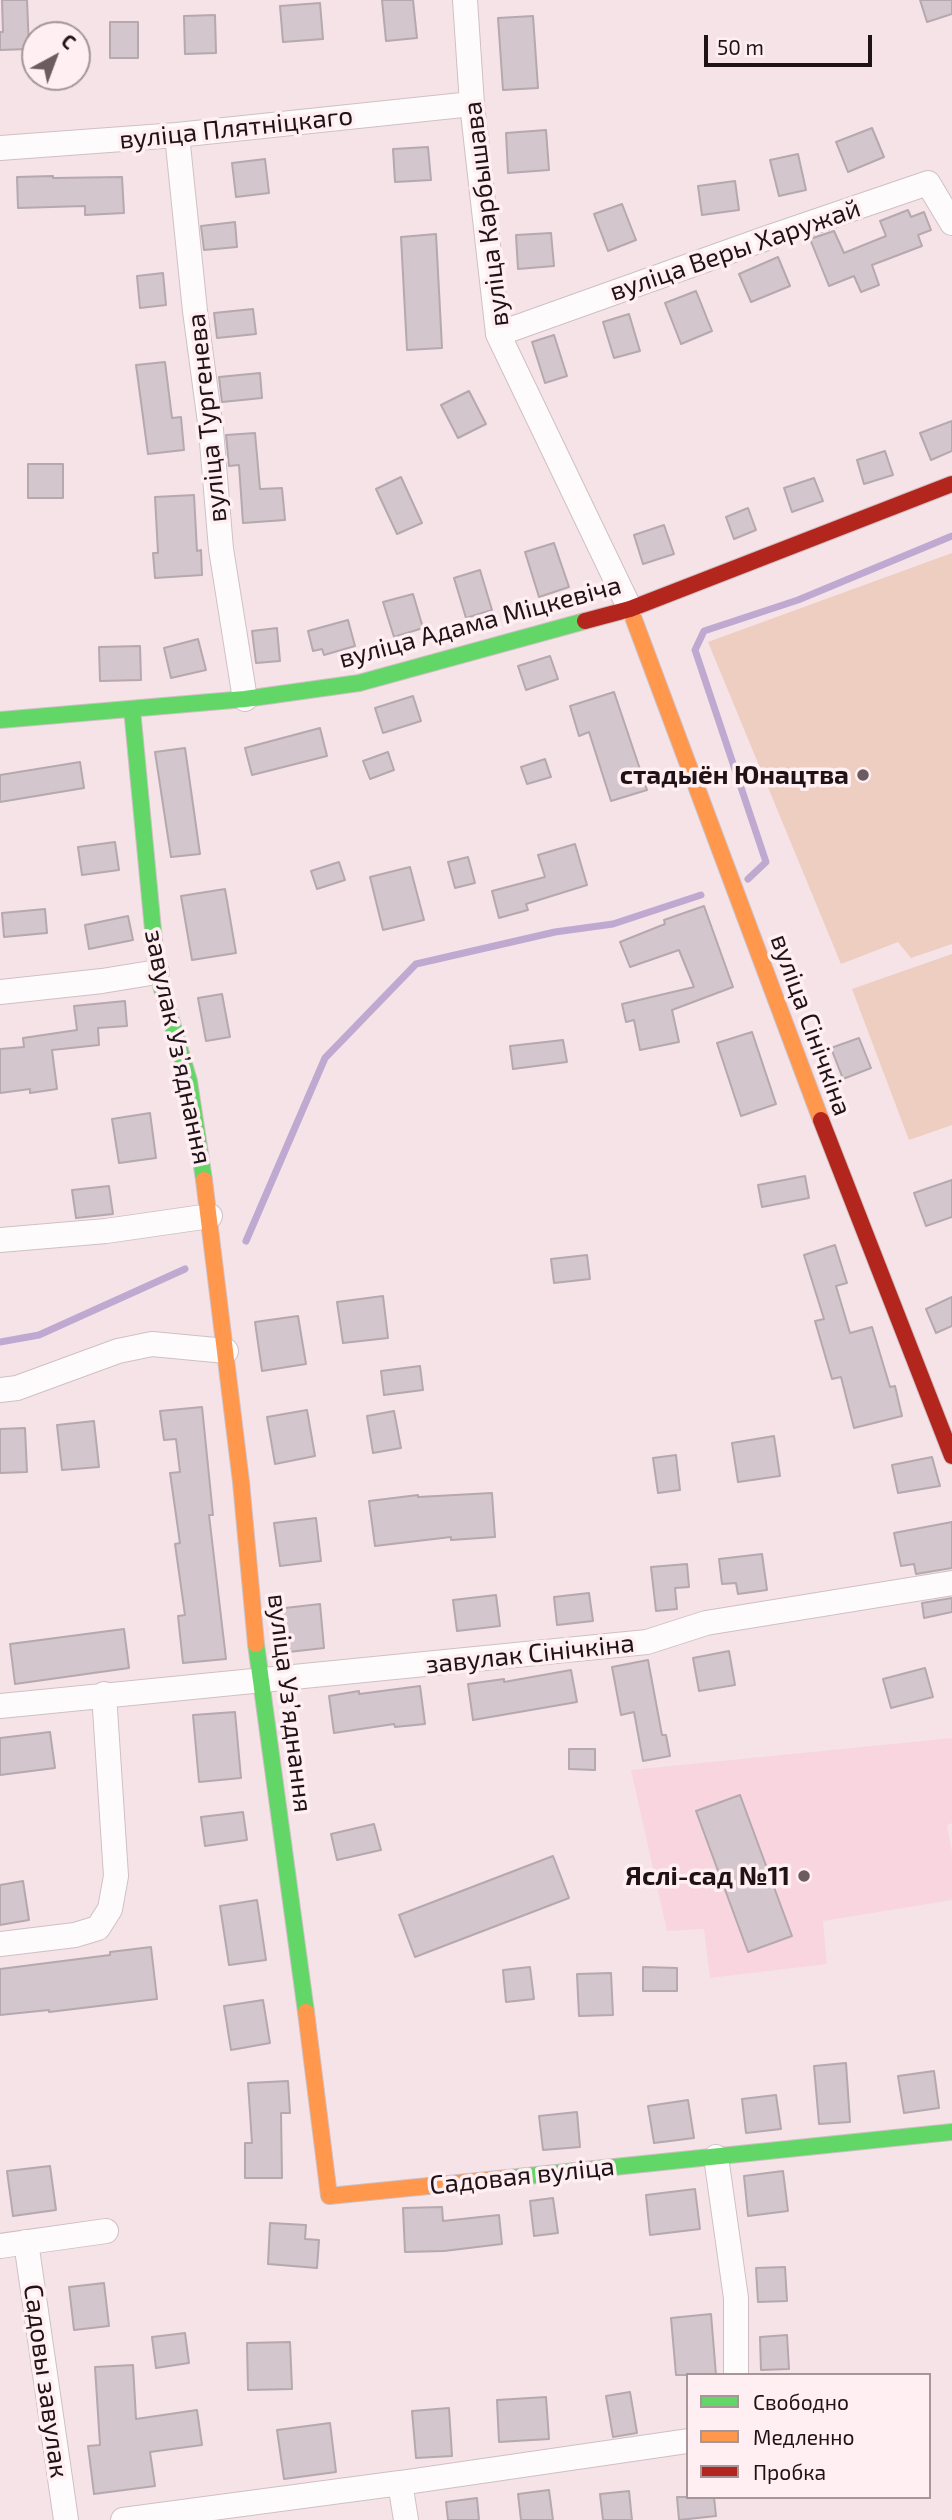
<!DOCTYPE html>
<html>
<head>
<meta charset="utf-8">
<style>
  body { margin:0 }
  #map { position:relative; width:952px; height:2520px; overflow:hidden; background:#f5e3e8; font-family:"Exo 2",sans-serif }
  canvas { display:block }
  .legend { position:absolute; left:686px; top:2373px; width:245px; height:126px; box-sizing:border-box; background:#ffeef2; border:2px solid #a6969a; margin:0; padding:9px 12px; list-style:none; font-size:21px; color:#201317 }
  .legend li { display:flex; align-items:center; gap:14px; height:35px }
  .legend b { width:35px; border:2px solid #a6969a }
  .north { position:absolute; left:21px; top:21px; width:70px; height:70px; box-sizing:border-box; background:#ffeef2; border:2px solid #a6969a; border-radius:50%; rotate:41deg; font-size:19px; font-weight:700; line-height:28px; text-align:center; color:#201317 }
  .north::after { content:''; display:block; margin:auto; width:24px; height:32px; background:#6b5c60; clip-path:polygon(50% 0,100% 100%,50% 72%,0 100%) }
  .scale { position:absolute; left:704px; top:35px; width:168px; height:32px; box-sizing:border-box; border:4px solid #201317; border-top:0; padding-left:9px; font-size:21px; line-height:24px; white-space:nowrap; color:#201317; -webkit-text-stroke:5px #ffeef2; paint-order:stroke }
</style>
</head>
<body>
<div id="map">
<canvas width="952" height="2520"></canvas>
<ul class="legend">
<li><b style="height:9px;background:#63d668"></b>Свободно</li>
<li><b style="height:9px;background:#ff974d"></b>Медленно</li>
<li><b style="height:9px;background:#b3261e"></b>Пробка</li>
</ul>
<div class="north">С</div>
<div class="scale">50 m</div>
</div>
<script>
const context = document.querySelector('canvas').getContext('2d');
context.lineJoin = 'round';
function fill(path, color) { context.fillStyle = color; context.fill(path, 'evenodd'); }
function trace(path, color, width, dash) { context.strokeStyle = color; context.lineWidth = width; context.lineCap = dash ? 'butt' : 'round'; context.setLineDash(dash || []); context.stroke(path); }
function write(font, color, halo, rows, align = 'center') {
  context.font = font + ' "Exo 2",sans-serif'; context.lineWidth = 7; context.setLineDash([]); context.textBaseline = 'middle'; context.strokeStyle = halo; context.fillStyle = color; for (const [text, x, y, turn = 0] of rows) {
    context.save(); context.translate(x, y); context.rotate((+turn || 0) * Math.PI / 180); context.textAlign = isNaN(turn) ? turn : align; if (halo) context.strokeText(text, 0, 0); context.fillText(text, 0, 0); context.restore();
  }
}
const built = new Path2D(`
  M952 1738V1823L947 1825 952 1852V1900L823 1921 827 1964 710 1978 704 1929 667 1931 631 1770Z`);
const green = new Path2D(`
  M952 553V944L911 958 898 942 841 964 708 642Z
  M952 954V1125L909 1140 852 989Z`);
const stream = new Path2D(`
  M748 879 766 862 695 650 704 631 798 600 952 536
  M246 1241 325 1058 416 964 555 932 613 924 701 895
  M0 1342 39 1335 185 1269`);
const building = new Path2D(`
  M2 0H27L29 49 0 50V32H3Z
  M382 0H413L417 38 386 41Z
  M920 0H952V14L927 22Z
  M320 3 323 39 283 42 280 6Z
  M215 15 216 53 185 54 184 16Z
  M533 16 538 88 503 90 498 18Z
  M110 22H138V58H110Z
  M872 128 884 157 848 172 836 142Z
  M546 130 549 170 508 173 506 133Z
  M428 147 431 180 395 182 393 149Z
  M798 154 806 190 779 196 770 160Z
  M265 159 269 193 236 197 232 163Z
  M53 176V178L122 177 124 213 85 215V206L18 208 17 177Z
  M735 181 739 210 702 215 698 186Z
  M622 204 636 240 608 251 594 214Z
  M908 210 911 217 924 212 931 230 918 235 922 246 872 265 879 285 861 292 854 276 829 286 810 239 834 231 844 253 886 236 880 221Z
  M235 222 237 247 204 250 201 226Z
  M551 233 554 266 518 269 516 235Z
  M436 234 442 348 407 350 401 237Z
  M778 257 790 286 751 302 739 274Z
  M163 273 166 305 140 308 137 276Z
  M696 291 712 331 681 344 665 303Z
  M253 309 256 334 217 338 214 313Z
  M629 314 640 351 614 358 603 322Z
  M554 335 567 376 545 383 532 342Z
  M165 362 172 418 181 417 184 450 148 454 136 365Z
  M260 373 262 398 222 402 219 377Z
  M469 391 486 424 458 438 441 405Z
  M952 421V451L931 460 920 433Z
  M255 433 260 489 282 488 285 520 243 523 239 465 229 466 226 435Z
  M885 451 893 475 864 484 857 460Z
  M28 464H63V498H28Z
  M401 477 422 523 397 534 376 489Z
  M814 478 823 501 792 512 784 488Z
  M194 495 197 551 201 550 202 575 155 578 153 553H158L155 497Z
  M748 508 756 530 734 539 726 517Z
  M664 525 674 554 643 564 634 535Z
  M554 543 569 587 539 597 525 552Z
  M480 570 492 610 466 618 454 578Z
  M413 594 423 628 394 637 383 602Z
  M348 620 355 646 324 655 322 649 313 651 308 631Z
  M277 628 280 661 256 663 252 631Z
  M198 639 206 670 171 678 164 648Z
  M140 646 141 680 100 681 99 647Z
  M550 656 558 679 526 690 518 666Z
  M614 692 647 790 611 801 589 732 579 736 570 706Z
  M413 696 421 721 383 733 375 708Z
  M320 728 327 756 252 775 245 748Z
  M185 748 200 854 171 857 155 752Z
  M388 752 394 770 370 779 363 761Z
  M545 759 551 777 527 784 521 767Z
  M80 762 84 788 0 802V775Z
  M115 842 119 870 82 875 78 847Z
  M575 844 587 885 526 904 528 910 499 918 492 891 545 877 538 855Z
  M468 857 475 883 455 888 448 862Z
  M339 862 345 880 317 889 311 871Z
  M410 867 424 920 383 930 370 877Z
  M225 889 236 953 192 960 181 896Z
  M704 906 733 987 672 1010 679 1042 640 1050 634 1020 626 1022 622 1004 694 987 679 950 630 967 620 942 665 924 664 920Z
  M45 909 47 933 4 937 2 913Z
  M128 916 133 940 89 949 85 925Z
  M222 994 230 1037 206 1041 198 998Z
  M125 1001 127 1026 98 1028 99 1045 52 1050 57 1089 30 1093V1089L0 1093V1049L24 1047 23 1038 77 1030 74 1006Z
  M752 1032 776 1104 741 1116 717 1043Z
  M859 1038 871 1068 843 1079 831 1048Z
  M563 1040 567 1062 513 1069 510 1046Z
  M150 1113 156 1158 119 1163 112 1119Z
  M805 1176 809 1198 762 1207 758 1185Z
  M952 1180V1217L926 1226 914 1193Z
  M109 1186 113 1214 76 1218 72 1190Z
  M835 1245 847 1283 836 1286 850 1333 872 1327 890 1387 895 1386 902 1416 854 1428 841 1377 832 1379 815 1321 824 1319 804 1255Z
  M587 1255 590 1279 554 1283 551 1259Z
  M383 1296 388 1338 343 1343 337 1302Z
  M952 1297V1326L936 1333 926 1309Z
  M298 1316 306 1364 262 1371 255 1322Z
  M420 1366 423 1390 384 1395 381 1371Z
  M202 1407 213 1515H209L226 1659 183 1663 178 1616 185 1615 175 1544 180 1543 170 1473 180 1472 176 1439 164 1440 160 1411Z
  M307 1410 315 1456 275 1464 267 1417Z
  M394 1411 401 1448 373 1453 367 1416Z
  M94 1421 99 1467 62 1470 57 1425Z
  M25 1428 27 1472 0 1473V1429Z
  M774 1436 780 1476 738 1482 732 1443Z
  M676 1455 680 1490 658 1493 653 1458Z
  M932 1457 940 1486 898 1493 892 1465Z
  M492 1493 495 1537 451 1540V1537L375 1546 369 1501 418 1495V1497Z
  M316 1518 321 1561 280 1566 274 1523Z
  M952 1522V1568L916 1574 914 1564 901 1566 894 1533Z
  M762 1554 767 1590 738 1594 736 1583 722 1584 719 1559Z
  M687 1564 689 1587 675 1588 677 1609 656 1611 651 1567Z
  M589 1593 593 1621 557 1625 554 1597Z
  M496 1595 500 1626 457 1631 453 1600Z
  M952 1598V1612L924 1618 922 1603Z
  M320 1604 324 1648 280 1653 276 1609Z
  M124 1629 129 1668 15 1684 10 1644Z
  M729 1651 735 1685 699 1691 693 1658Z
  M648 1660 662 1735H666L670 1756 643 1761 634 1712 621 1715 612 1667Z
  M925 1668 933 1697 891 1708 883 1679Z
  M571 1670 577 1702 473 1720 468 1684 504 1679V1682Z
  M420 1686 425 1724 395 1727 394 1724 334 1733 329 1696 359 1691V1694Z
  M235 1712 241 1778 199 1782 193 1715Z
  M50 1732 55 1768 0 1775V1738Z
  M569 1749H595V1770L569 1769Z
  M740 1795 792 1936 748 1952 696 1811Z
  M243 1812 247 1840 205 1846 201 1817Z
  M374 1824 381 1850 337 1860 331 1834Z
  M553 1856 569 1898 415 1957 399 1915Z
  M23 1881 29 1920 0 1925V1885Z
  M257 1900 266 1960 229 1965 220 1906Z
  M151 1947 157 1999 49 2012V2010L0 2015V1969L110 1955V1952Z
  M530 1967 534 1999 506 2002 503 1970Z
  M643 1967 677 1968V1991H643Z
  M611 1973 613 2015 579 2016 577 1974Z
  M263 2000 270 2043 231 2050 224 2006Z
  M846 2063 850 2122 819 2124 814 2066Z
  M934 2071 939 2108 904 2113 898 2076Z
  M288 2081 290 2113H281L282 2178H245V2143H252L248 2083Z
  M776 2095 781 2129 746 2133 742 2099Z
  M688 2100 694 2138 654 2143 648 2106Z
  M577 2112 580 2147 543 2150 539 2116Z
  M50 2166 56 2210 13 2216 7 2171Z
  M783 2171 788 2211 748 2216 744 2176Z
  M695 2189 700 2229 650 2235 646 2195Z
  M553 2198 558 2233 534 2236 530 2201Z
  M442 2207 443 2221 499 2215 502 2244 444 2251 405 2252 403 2208Z
  M270 2223 306 2225 305 2239 319 2240 317 2268 268 2264Z
  M785 2267 787 2301 758 2302 756 2268Z
  M104 2283 109 2326 74 2330 69 2287Z
  M711 2314 716 2375H676L671 2318Z
  M185 2333 189 2363 156 2368 152 2337Z
  M787 2335 789 2369 761 2370 760 2337Z
  M290 2342 292 2389 248 2390 247 2343Z
  M133 2365 136 2419 197 2410 202 2445 150 2452 155 2486 94 2494 88 2446 100 2445 95 2367Z
  M630 2392 637 2433 613 2437 606 2396Z
  M546 2397 549 2439 499 2442 497 2400Z
  M449 2408 452 2456 416 2458 412 2411Z
  M330 2423 336 2472 284 2479 277 2430Z
  M549 2490 553 2520H521L518 2494Z
  M629 2491 632 2520H603L600 2494Z
  M677 2497H714L716 2516 679 2520Z
  M477 2498 479 2520H448L446 2502Z`);
const street = new Path2D(`
  M465 0 472 104 498 334 630 609
  M177 135 195 311 211 430 221 549 245 699
  M0 148 177 135 472 104
  M498 334 767 238 928 183 952 223
  M0 992 102 981 157 972
  M0 1240 106 1231 210 1216
  M0 1390 17 1388 118 1351 152 1344 226 1351
  M0 1706 647 1642 706 1623 952 1583
  M0 1944 75 1935 98 1928 110 1909 116 1876 104 1694
  M716 2157 736 2298V2375
  M26 2242 66 2520
  M0 2246 106 2231
  M123 2520 400 2483
  M406 2520 400 2483 688 2441`);
const fast = new Path2D(`
  M132 709 157 972 189 1081 204 1180
  M0 720 245 699 359 683 585 621
  M256 1644 306 2012
  M508 2178 952 2132`);
const slow = new Path2D(`
  M630 609 821 1120
  M204 1180 241 1482 256 1644
  M306 2012 329 2196 508 2178`);
const jam = new Path2D(`
  M585 621 630 609 952 484
  M821 1120 952 1456`);
const markers = [
  [863,775,7,"#6b5c60"],
  [804,1876,7,"#6b5c60"]
];
const streetNames = [
  ["вуліца Плятніцкаго",236,128,-6],
  ["вуліца Карбышава",486,214,-97],
  ["вуліца Веры Харужай",735,250,-19],
  ["вуліца Тургенева",207,418,-96],
  ["вуліца Адама Міцкевіча",480,622,-15],
  ["вуліца Сінічкіна",811,1025,70],
  ["завулак Узʼяднання",178,1047,78],
  ["завулак Сінічкіна",530,1654,-6],
  ["вуліца Узʼяднання",290,1703,83],
  ["Садовая вуліца",522,2176,-6],
  ["Садовы завулак",46,2381,82]
];
const poiNames = [
  ["стадыён Юнацтва",849,775],
  ["Яслі-сад №11",790,1876]
];
fill(built, '#f9d6df');
fill(green, '#edcec0');
trace(stream, '#bfa9d0', 7);
fill(building, '#d3c6cc');
trace(building, '#b5a8ae', 2);
trace(street, '#cfc0c4', 26);
trace(fast, '#cfc0c4', 18);
trace(slow, '#cfc0c4', 18);
trace(jam, '#cfc0c4', 18);
trace(street, '#fefbfc', 24);
trace(fast, '#63d668', 16);
trace(slow, '#ff974d', 16);
trace(jam, '#b3261e', 16);
for (const [x, y, r, color] of markers) { const dot = new Path2D(); dot.arc(x, y, r, 0, 2 * Math.PI); context.fillStyle = color; context.fill(dot); trace(dot, '#ffeef2', 2.5); }
write('26px', '#201317', '#ffeef2', streetNames);
write('bold 26px', '#201317', '#ffeef2', poiNames, 'right');
</script>
</body>
</html>
